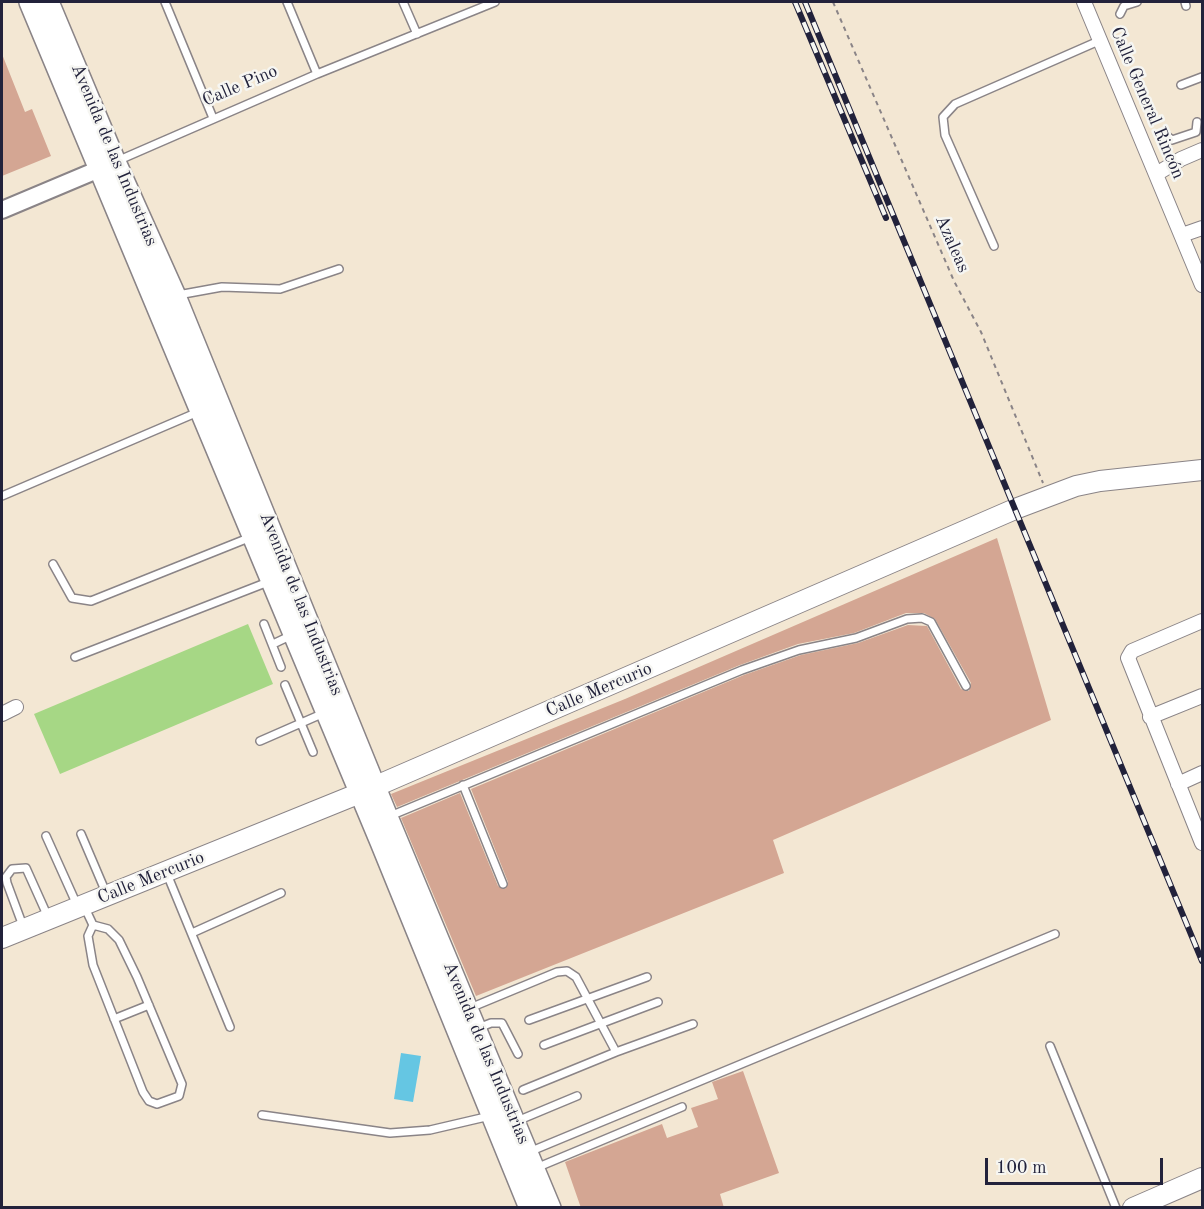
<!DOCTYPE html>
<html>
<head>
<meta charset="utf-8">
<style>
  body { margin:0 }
  #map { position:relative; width:1204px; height:1209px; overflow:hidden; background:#f3e7d3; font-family:"Old Standard TT",serif }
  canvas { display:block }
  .frame { position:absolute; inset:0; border:3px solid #22223b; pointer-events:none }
  .scale { position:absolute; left:985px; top:1158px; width:178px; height:27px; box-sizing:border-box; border:3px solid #22223b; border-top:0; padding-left:8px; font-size:18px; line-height:21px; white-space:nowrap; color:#22223b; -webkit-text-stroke:4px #f6f6f2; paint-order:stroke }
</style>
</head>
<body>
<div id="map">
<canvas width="1204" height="1209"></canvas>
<div class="frame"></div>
<div class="scale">100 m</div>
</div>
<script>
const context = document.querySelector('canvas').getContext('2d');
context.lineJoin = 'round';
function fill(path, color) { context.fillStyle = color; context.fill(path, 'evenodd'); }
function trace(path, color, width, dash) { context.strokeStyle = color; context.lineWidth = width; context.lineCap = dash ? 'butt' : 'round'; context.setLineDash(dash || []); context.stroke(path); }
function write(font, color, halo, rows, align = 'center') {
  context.font = font + ' "Old Standard TT",serif'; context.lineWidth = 5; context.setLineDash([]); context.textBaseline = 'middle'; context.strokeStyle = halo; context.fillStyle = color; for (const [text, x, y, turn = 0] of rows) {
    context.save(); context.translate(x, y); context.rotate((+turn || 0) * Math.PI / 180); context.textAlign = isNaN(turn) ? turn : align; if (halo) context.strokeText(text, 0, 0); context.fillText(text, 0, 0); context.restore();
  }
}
const green = new Path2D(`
  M248 624 273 684 60 774 34 714Z`);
const water = new Path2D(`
  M401 1053 421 1056 413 1102 394 1099Z`);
const building = new Path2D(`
  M2 54 25 112 32 109 51 156 2 176Z
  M997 538 1051 720 773 840 784 873 476 996 401 818 460 793 498 886 505 889 508 882 471 789 744 675 801 655 858 643 908 625 927 626 961 689 969 691 971 683 935 619 924 613H906L854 633 798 644 740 665 397 807 391 794 625 699Z
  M743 1071 779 1173 720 1194 724 1208H581L565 1162 662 1124 667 1138 698 1127 691 1108 718 1099 712 1082Z`);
const path = new Path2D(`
  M833 2 954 281 981 332 1043 483`);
const service = new Path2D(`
  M165 2 213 118
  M287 2 317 74
  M403 2 417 34
  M1185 2 1186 6
  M1120 14 1124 6 1137 2
  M1181 85 1202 77
  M1166 135 1172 140 1196 132 1197 122
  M117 161 317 74 495 2
  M994 246 945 135 943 117 955 104 1101 40
  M178 295 222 287 280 289 339 269
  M2 496 198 412
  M53 564 72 598 91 601 251 537
  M264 624 281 667
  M273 644 292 635
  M75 657 268 582
  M285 685 313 752
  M260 741 324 713
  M463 785 503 884
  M390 816 742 670 799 650 856 638 907 619 922 618 931 622 966 686
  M81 834 107 895
  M46 836 77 905
  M167 874 230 1027
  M85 908 93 925 88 936 93 965 143 1092 149 1101 157 1104 179 1096 182 1084 137 977 119 940 108 929 93 925
  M23 926 7 883 6 877 12 869 26 868 48 917
  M192 933 281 893
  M470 1008 557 972 567 971 576 977 616 1052 693 1024
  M114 1019 149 1005
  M529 1020 647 977
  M478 1028 491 1023H502L518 1054
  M544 1045 658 1002
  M1050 1046 1116 1208
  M523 1090 616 1052
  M262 1115 390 1133 430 1130 490 1116
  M517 1121 577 1096
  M529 1152 1055 934
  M536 1168 682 1107`);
const minor = new Path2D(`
  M1084 2 1202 285
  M1158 173 1181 159 1202 150
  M1182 235 1202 228
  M1202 621 1132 651 1128 658 1202 843
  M2 714 16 707
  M1150 717 1202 696
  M1178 784 1202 773`);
const tertiary = new Path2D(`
  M2 210 109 165`);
const secondary = new Path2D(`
  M2 938 360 793 1015 509 1076 486 1100 481 1202 470
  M1133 1208 1202 1178`);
const primary = new Path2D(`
  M30 2 381 842 530 1208
  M48 2 115 162 175 296 387 817 550 1208`);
const rail = new Path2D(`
  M795 2 886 218
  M805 2 1202 961`);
const streetNames = [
  ["Calle Pino",240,86,-23],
  ["Calle General Rincón",1147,103,67],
  ["Avenida de las Industrias",114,155,67],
  ["Azaleas",952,244,66],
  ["Avenida de las Industrias",301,604,68],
  ["Calle Mercurio",599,690,-23],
  ["Calle Mercurio",151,878,-22],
  ["Avenida de las Industrias",486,1053,67]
];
fill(green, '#a6d785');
fill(water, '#65c6e3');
fill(building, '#d4a693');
trace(service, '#8a8487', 10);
trace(minor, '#8a8487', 16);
trace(tertiary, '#8a8487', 20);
trace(secondary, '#8a8487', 22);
trace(primary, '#8a8487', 24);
trace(path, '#8a8487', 2, [4.5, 4.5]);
trace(service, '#fff', 7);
trace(minor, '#fff', 14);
trace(tertiary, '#fff', 16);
trace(secondary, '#fff', 20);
trace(primary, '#fff', 21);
trace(rail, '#22223b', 6);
trace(rail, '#f6f6f2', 4, [11]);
write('18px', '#22223b', '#f6f6f2', streetNames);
</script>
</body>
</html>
